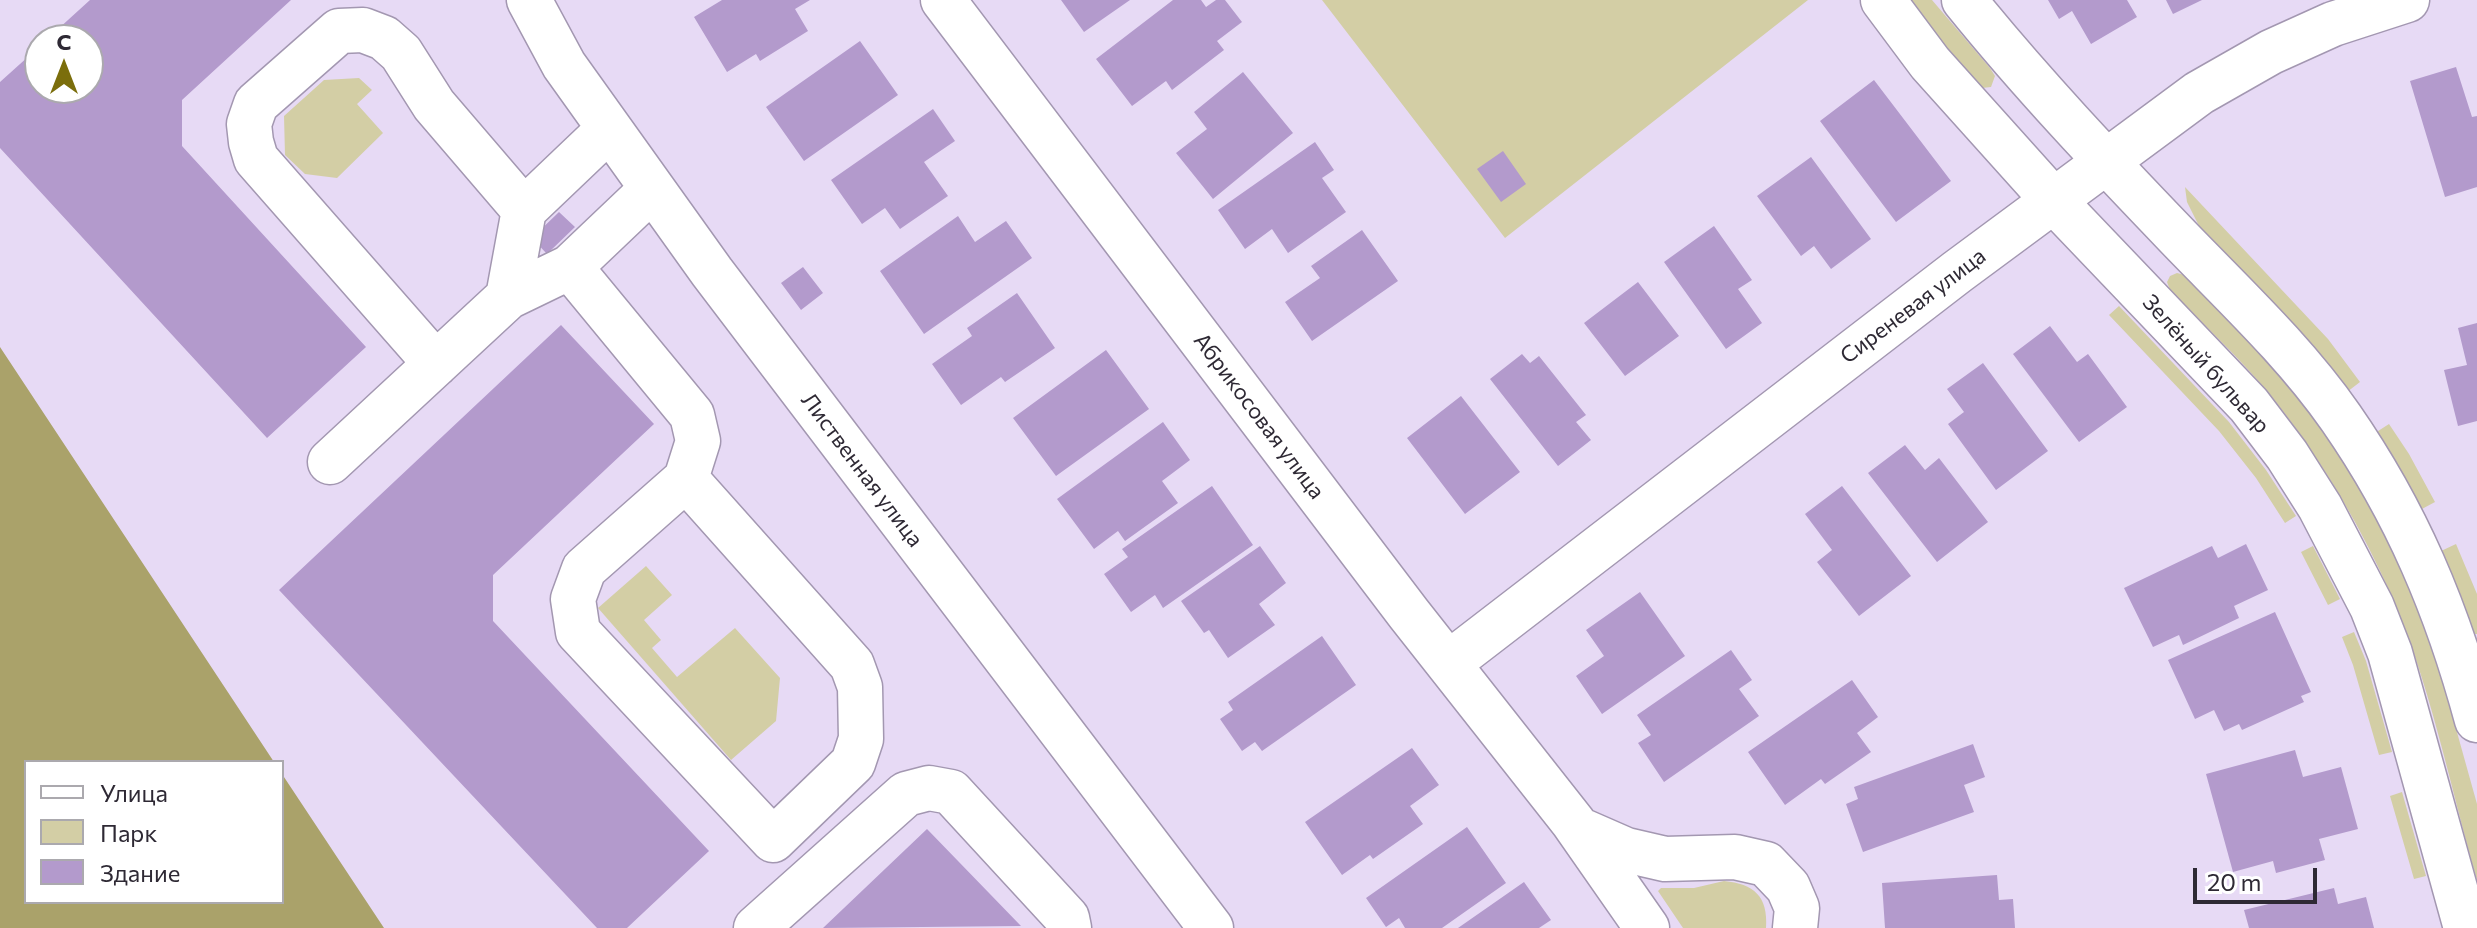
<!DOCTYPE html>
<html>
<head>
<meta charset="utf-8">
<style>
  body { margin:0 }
  #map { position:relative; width:2477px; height:928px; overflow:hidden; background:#e7daf5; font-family:Commissioner,sans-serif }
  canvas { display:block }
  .legend { position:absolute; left:24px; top:760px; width:260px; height:144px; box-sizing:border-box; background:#fff; border:2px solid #aba9ae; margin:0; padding:10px 14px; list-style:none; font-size:24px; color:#2e2934 }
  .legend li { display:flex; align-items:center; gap:16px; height:40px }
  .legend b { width:40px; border:2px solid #aba9ae }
  .north { position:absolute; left:24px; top:24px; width:80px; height:80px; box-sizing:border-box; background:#fff; border:2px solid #aba9ae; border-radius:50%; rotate:0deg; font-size:22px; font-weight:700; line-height:32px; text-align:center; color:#2e2934 }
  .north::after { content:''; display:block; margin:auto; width:28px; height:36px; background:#7b6e0c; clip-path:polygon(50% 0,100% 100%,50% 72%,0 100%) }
  .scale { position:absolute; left:2193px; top:868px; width:124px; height:36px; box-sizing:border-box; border:4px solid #2e2934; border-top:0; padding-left:10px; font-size:24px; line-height:28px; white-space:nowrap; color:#2e2934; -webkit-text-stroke:6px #fff; paint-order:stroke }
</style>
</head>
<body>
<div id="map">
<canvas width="2477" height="928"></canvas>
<ul class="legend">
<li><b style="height:10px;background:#fff"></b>Улица</li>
<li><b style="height:22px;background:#d3cea5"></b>Парк</li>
<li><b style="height:22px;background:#b39acc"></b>Здание</li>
</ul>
<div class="north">С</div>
<div class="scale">20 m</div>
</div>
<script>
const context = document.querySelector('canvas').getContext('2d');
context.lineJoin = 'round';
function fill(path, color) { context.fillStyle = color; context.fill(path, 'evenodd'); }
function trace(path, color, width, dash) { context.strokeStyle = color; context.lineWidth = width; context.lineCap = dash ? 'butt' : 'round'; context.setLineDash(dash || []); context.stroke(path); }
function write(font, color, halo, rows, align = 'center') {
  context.font = font + ' Commissioner,sans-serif'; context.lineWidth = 6; context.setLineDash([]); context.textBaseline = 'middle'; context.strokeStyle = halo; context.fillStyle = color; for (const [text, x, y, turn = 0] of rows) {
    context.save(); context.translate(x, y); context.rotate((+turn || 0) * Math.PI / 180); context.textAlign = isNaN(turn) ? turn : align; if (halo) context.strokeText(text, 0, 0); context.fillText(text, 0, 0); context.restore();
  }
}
const green = new Path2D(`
  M1322 0H1808L1505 238Z
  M1904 0H1932L1990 68 1995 76 1991 87 1982 88 1972 83Z
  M359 78 372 90 357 104 383 133 337 178 305 174 285 155 284 116 324 80Z
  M2185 187 2328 339 2360 382 2347 392 2199 226 2187 202Z
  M2177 273 2185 275 2282 377 2323 431 2358 484 2408 580 2431 639 2477 804V880C2449 783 2430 680 2388 588 2357 519 2315 450 2267 391 2237 356 2202 323 2170 290L2167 282 2170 276Z
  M2119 306 2229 422 2266 470 2296 516 2285 523 2256 478 2219 431 2109 315Z
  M2389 424 2409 454 2435 502 2420 510 2375 433Z
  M2456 544 2477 594V634H2474L2441 551Z
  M2313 546 2340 599 2328 605 2301 552Z
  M646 566 672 595 644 620 661 640 652 648 677 677 735 628 780 678 776 721 731 760 598 608Z
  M2354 632 2366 661 2392 752 2379 755 2353 665 2342 637Z
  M2402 792 2426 876 2414 879 2390 796Z
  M1724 881C1754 884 1768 896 1766 928H1683L1658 891 1661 888H1694Z`);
const forest = new Path2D(`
  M0 347 274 762H26V902H282V774L384 928H0Z`);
const building = new Path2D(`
  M90 0H291L182 100V146L366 347 267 438 0 148V82L40 46V88H88V40H46Z
  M722 0H810L795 9 808 31 760 61 756 54 727 72 694 17Z
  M1061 0H1130L1084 32Z
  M1173 0H1201L1206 7 1216 0H1225L1242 22 1217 41 1224 50 1172 90 1166 81 1132 106 1096 59Z
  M2048 0H2127L2137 17 2091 44 2072 11 2059 19Z
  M2166 0H2202L2173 14Z
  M860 41 898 95 804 161 766 107Z
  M2456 67 2472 117 2477 116V187L2445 197 2410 81Z
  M1243 72 1293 133 1213 199 1176 153 1207 129 1194 112Z
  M1874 80 1951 181 1896 222 1820 121Z
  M933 109 955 141 924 162 948 196 900 229 885 208 862 224 831 180Z
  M1315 142 1334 170 1322 178 1346 212 1288 253 1272 229 1245 249 1218 210Z
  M1503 151 1526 184 1501 202 1477 169Z
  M1811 157 1871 239 1831 269 1814 246 1801 256 1757 196Z
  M559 212 575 227 547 254 532 238Z
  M958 216 975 242 1006 221 1032 258 924 334 880 271Z
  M1714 226 1752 280 1738 289 1762 323 1726 349 1664 262Z
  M1362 230 1398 281 1312 341 1285 302 1320 278 1311 266Z
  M803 267 823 293 801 310 781 283Z
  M1638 282 1679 336 1625 376 1584 323Z
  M1017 293 1055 348 1005 382 1001 377 961 405 932 364 972 336 967 328Z
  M2477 323V421L2458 426 2444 370 2467 365 2458 328Z
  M561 325 654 424 493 575V621L709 851 627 928H597L279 590Z
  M2050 326 2077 362 2088 354 2127 407 2079 442 2013 354Z
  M1106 350 1149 409 1056 476 1013 418Z
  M1522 354 1530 363 1539 356 1586 415 1576 422 1591 440 1558 466 1490 379Z
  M1983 363 2048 451 1996 490 1948 424 1964 412 1947 389Z
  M1461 396 1520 472 1465 514 1407 438Z
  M1163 422 1190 460 1162 481 1178 503 1125 541 1118 531 1094 549 1057 499Z
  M1905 445 1925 470 1939 458 1988 522 1937 562 1868 473Z
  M1212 486 1253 545 1163 608 1155 595 1131 612 1104 574 1128 557 1122 549Z
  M1842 486 1911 576 1859 616 1817 562 1832 550 1805 514Z
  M2246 544 2268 590 2234 606 2239 618 2183 645 2179 635 2153 647 2124 588 2212 546 2218 558Z
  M1260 546 1286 583 1259 604 1275 625 1228 658 1209 630 1204 633 1181 601Z
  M1640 592 1685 656 1602 714 1576 676 1604 656 1586 630Z
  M2275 612 2311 692 2301 696 2304 702 2242 730 2239 724 2224 731 2214 710 2195 719 2168 660Z
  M1322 636 1356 685 1262 751 1255 742 1242 751 1220 719 1233 710 1228 702Z
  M1731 650 1752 680 1739 689 1759 716 1664 782 1638 743 1651 735 1637 715Z
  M1852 680 1878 717 1857 733 1871 752 1825 784 1821 779 1785 805 1748 752Z
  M1973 744 1985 777 1964 785 1974 812 1863 852 1846 804 1858 799 1854 787Z
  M1412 748 1439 785 1410 806 1423 824 1373 859 1370 855 1342 875 1305 822Z
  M2295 750 2303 777 2341 767 2358 829 2319 839 2325 860 2276 873 2273 861 2233 872 2206 774Z
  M1467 827 1506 883 1442 928H1405L1399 918 1386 927 1366 898Z
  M927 829 1021 926 823 928Z
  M1997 875 1999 900 2013 899 2015 928H1885L1882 883Z
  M1524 882 1551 920 1539 928H1458Z
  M2334 888 2338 904 2366 897 2374 928H2249L2244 910Z`);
const minor = new Path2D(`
  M529 0 564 65 712 272 1211 928
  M943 0 1409 614 1573 822 1647 928
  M1883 0 1930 63 2054 201 2249 405 2287 455 2320 507 2372 607 2390 653 2466 928
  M1964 0C2031 83 2105 161 2179 238 2235 296 2295 352 2341 418 2407 513 2447 609 2477 720
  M524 210 609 129
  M570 267 692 415 698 441 686 479 852 665 860 687 861 739 853 763 773 840 578 632 573 599 584 569 686 479
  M436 364 256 159 251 142 249 124 256 104 339 31 363 30 384 38 401 53 434 105 524 210 508 297 570 267 652 189
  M330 462 508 297
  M1449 663 1957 272 2199 93 2271 52 2333 24 2407 0
  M1578 829 1626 850 1665 859 1735 857 1766 864 1788 887 1797 908 1795 928
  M756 928 906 794 929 788 951 792 1067 918 1069 928`);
const streetNames = [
  ["Сиреневая улица",1913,306,-37],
  ["Зелёный бульвар",2206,364,48],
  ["Абрикосовая улица",1259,416,53],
  ["Лиственная улица",862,470,53]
];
fill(green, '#d3cea5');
fill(forest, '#aaa26a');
fill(building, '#b39acc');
trace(minor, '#a397b1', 47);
trace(minor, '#fff', 44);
write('22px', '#2e2934', '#fff', streetNames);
</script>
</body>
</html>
